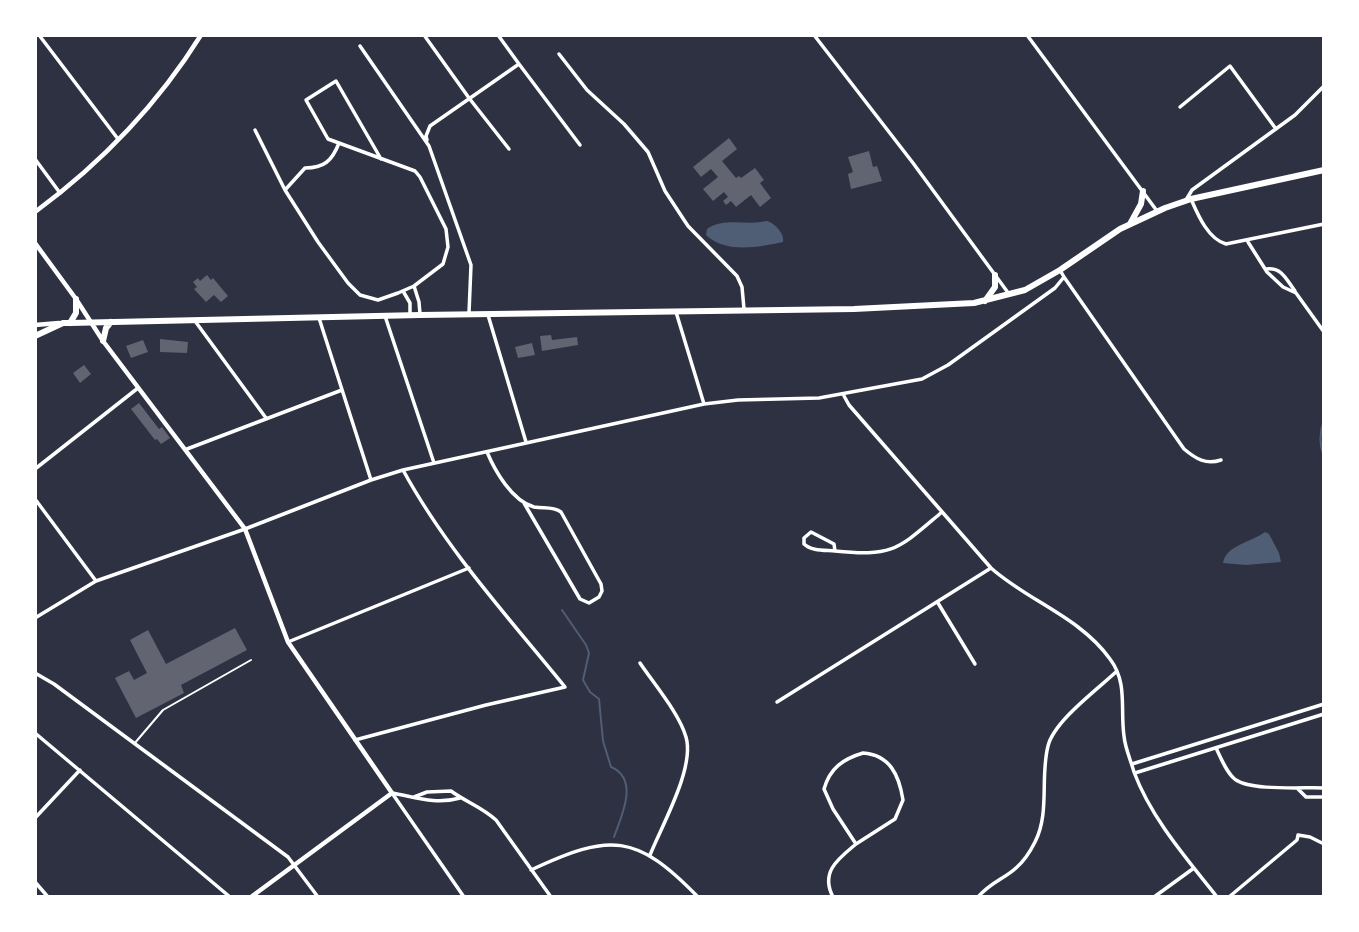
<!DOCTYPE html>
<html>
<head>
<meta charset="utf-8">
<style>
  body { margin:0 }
  #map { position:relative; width:1359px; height:932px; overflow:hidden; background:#2d3142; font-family:"Archivo Narrow",sans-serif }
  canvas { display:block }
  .frame { position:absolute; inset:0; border:37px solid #fff; pointer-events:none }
</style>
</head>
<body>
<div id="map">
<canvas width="1359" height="932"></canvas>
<div class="frame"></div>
</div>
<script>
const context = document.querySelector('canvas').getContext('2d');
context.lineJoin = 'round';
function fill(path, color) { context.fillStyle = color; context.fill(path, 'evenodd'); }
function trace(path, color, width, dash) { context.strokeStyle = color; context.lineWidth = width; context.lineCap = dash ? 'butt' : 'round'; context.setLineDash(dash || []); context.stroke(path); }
const water = new Path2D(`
  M766 221C774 222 785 234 783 242 759 247 726 254 706 235L707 229C724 217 748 226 766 221Z
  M1265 532 1269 534 1279 553 1281 562 1246 565 1223 563C1226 545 1252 542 1265 532Z`);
const stream = new Path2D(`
  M1324 420C1319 433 1319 444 1324 457
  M562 610 586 645 589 653 583 680 590 692 599 699 603 741 611 767C640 779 621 817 614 837`);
const building = new Path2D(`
  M729 138 737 149 722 161 736 178 739 176 741 178 755 168 764 180 760 183 771 198 760 207 751 195 736 207 731 201 726 205 723 201 728 197 724 192 713 201 703 189 718 177 711 169 701 177 693 167Z
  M869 151 873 167 877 166 882 181 851 189 848 174 853 172 848 157Z
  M207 275 211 280 213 278 228 296 221 302 214 295 206 302 194 289 197 287 193 282 198 278 200 281Z
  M551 335 552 340 577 337 578 345 542 351 540 336Z
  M160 339 188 342 187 353 160 352Z
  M143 340 148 352 131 358 126 346Z
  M532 343 535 355 518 358 515 347Z
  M84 365 91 374 80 383 73 373Z
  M139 403 159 429 162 427 170 438 161 444 157 439 155 440 131 409Z
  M235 628 247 650 181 685 184 693 136 718 115 678 129 671 134 680 147 673 130 640 148 630 166 664Z`);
const service = new Path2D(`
  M134 744 163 710 251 660`);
const minor = new Path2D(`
  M39 35 118 139
  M424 35 469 98 509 149
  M814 35 913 163 1009 294
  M1027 35 1157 211
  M360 46 429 146 471 265 469 313
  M559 54 587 90 624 124 648 152 665 191 688 226 737 276 742 287 744 309
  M519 64 580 145
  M1180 107 1230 66 1276 129
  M255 130 285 190
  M427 140 426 136 430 126 519 64 498 35
  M339 143C332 161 324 168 305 168L285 190 318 242 348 283 360 295 378 300 398 293 414 286 443 264 448 247 446 229 420 177 415 171 328 139 306 100 336 81 381 159
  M35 159 60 193
  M1191 199C1198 215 1208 239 1226 244L1324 224
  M1186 200 1192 190 1295 115 1324 86
  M1248 242 1267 272 1283 287 1296 293 1324 332
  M1266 269C1282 267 1286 279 1295 291
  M1064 277 1184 449C1196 459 1206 465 1221 460
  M414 286 419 302 420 314
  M403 291 410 303V315
  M676 312 704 404
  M488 315 526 442
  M385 316 434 463
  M319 318 371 480
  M195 321 266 418
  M844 396 849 405 991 568C1028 601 1080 617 1110 659 1128 683 1120 708 1124 736 1125 748 1131 761 1134 772 1151 818 1187 859 1217 897
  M187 449 342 390
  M487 452C495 471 512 501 534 507 544 509 552 506 561 512L601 584 602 591 599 597 589 603 580 599 524 503
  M35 469 138 388
  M35 499 96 581
  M835 551 834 544 811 532 804 538V544C811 551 825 550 835 551 894 557 898 549 942 512
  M938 603 975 664
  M35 618 96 581 245 529 371 480 403 470 704 404 738 400 819 398 922 379 948 365 1055 288 1064 277 1060 270
  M288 642 469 568
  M640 663C654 684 679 713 686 737 695 768 662 825 650 855
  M35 673 54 684 288 857 318 897
  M777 702 991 568
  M35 733 230 897
  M355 740 486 705 565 687C509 618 446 549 403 470
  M1216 748C1221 758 1227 774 1236 780 1252 791 1304 787 1324 788
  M863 753C890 755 899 775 903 800L895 819 856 844 833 809 824 789C830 768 843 759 863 753Z
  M1132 764 1324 704
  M1135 773 1324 714
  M1298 789 1306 797H1324
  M392 793 464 897
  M392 793C415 797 436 805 460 798
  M414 797 427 792 451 791C466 802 482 807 496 820L551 897
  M35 818 80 770
  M531 870C610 833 636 833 698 897
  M35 882 48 897
  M833 897C820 872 838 859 856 844
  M978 897C991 882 1004 879 1016 868 1023 862 1031 850 1035 842 1050 813 1040 777 1048 746 1054 721 1098 689 1117 671
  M1154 897 1194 868
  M1229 897 1297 840 1298 835 1310 837 1324 844`);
const tertiary = new Path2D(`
  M35 212C100 164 158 104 201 35
  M35 243 76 299 103 341 245 529 288 642 392 793 251 897
  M35 325 59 323`);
const primary = new Path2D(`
  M1130 224 1141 204 1143 191
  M985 301 995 287V275
  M70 323 76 313V299
  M35 336 63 323H70L420 315 854 309 974 303 1025 290 1060 270 1120 229 1165 208 1191 199 1324 170
  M103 341 106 328 111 322`);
fill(water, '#4f5d75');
trace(stream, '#4f5d75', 2);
fill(building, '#626471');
trace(service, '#fff', 2);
trace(minor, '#fff', 3.5);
trace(tertiary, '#fff', 4.5);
trace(primary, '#fff', 6);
</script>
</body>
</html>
